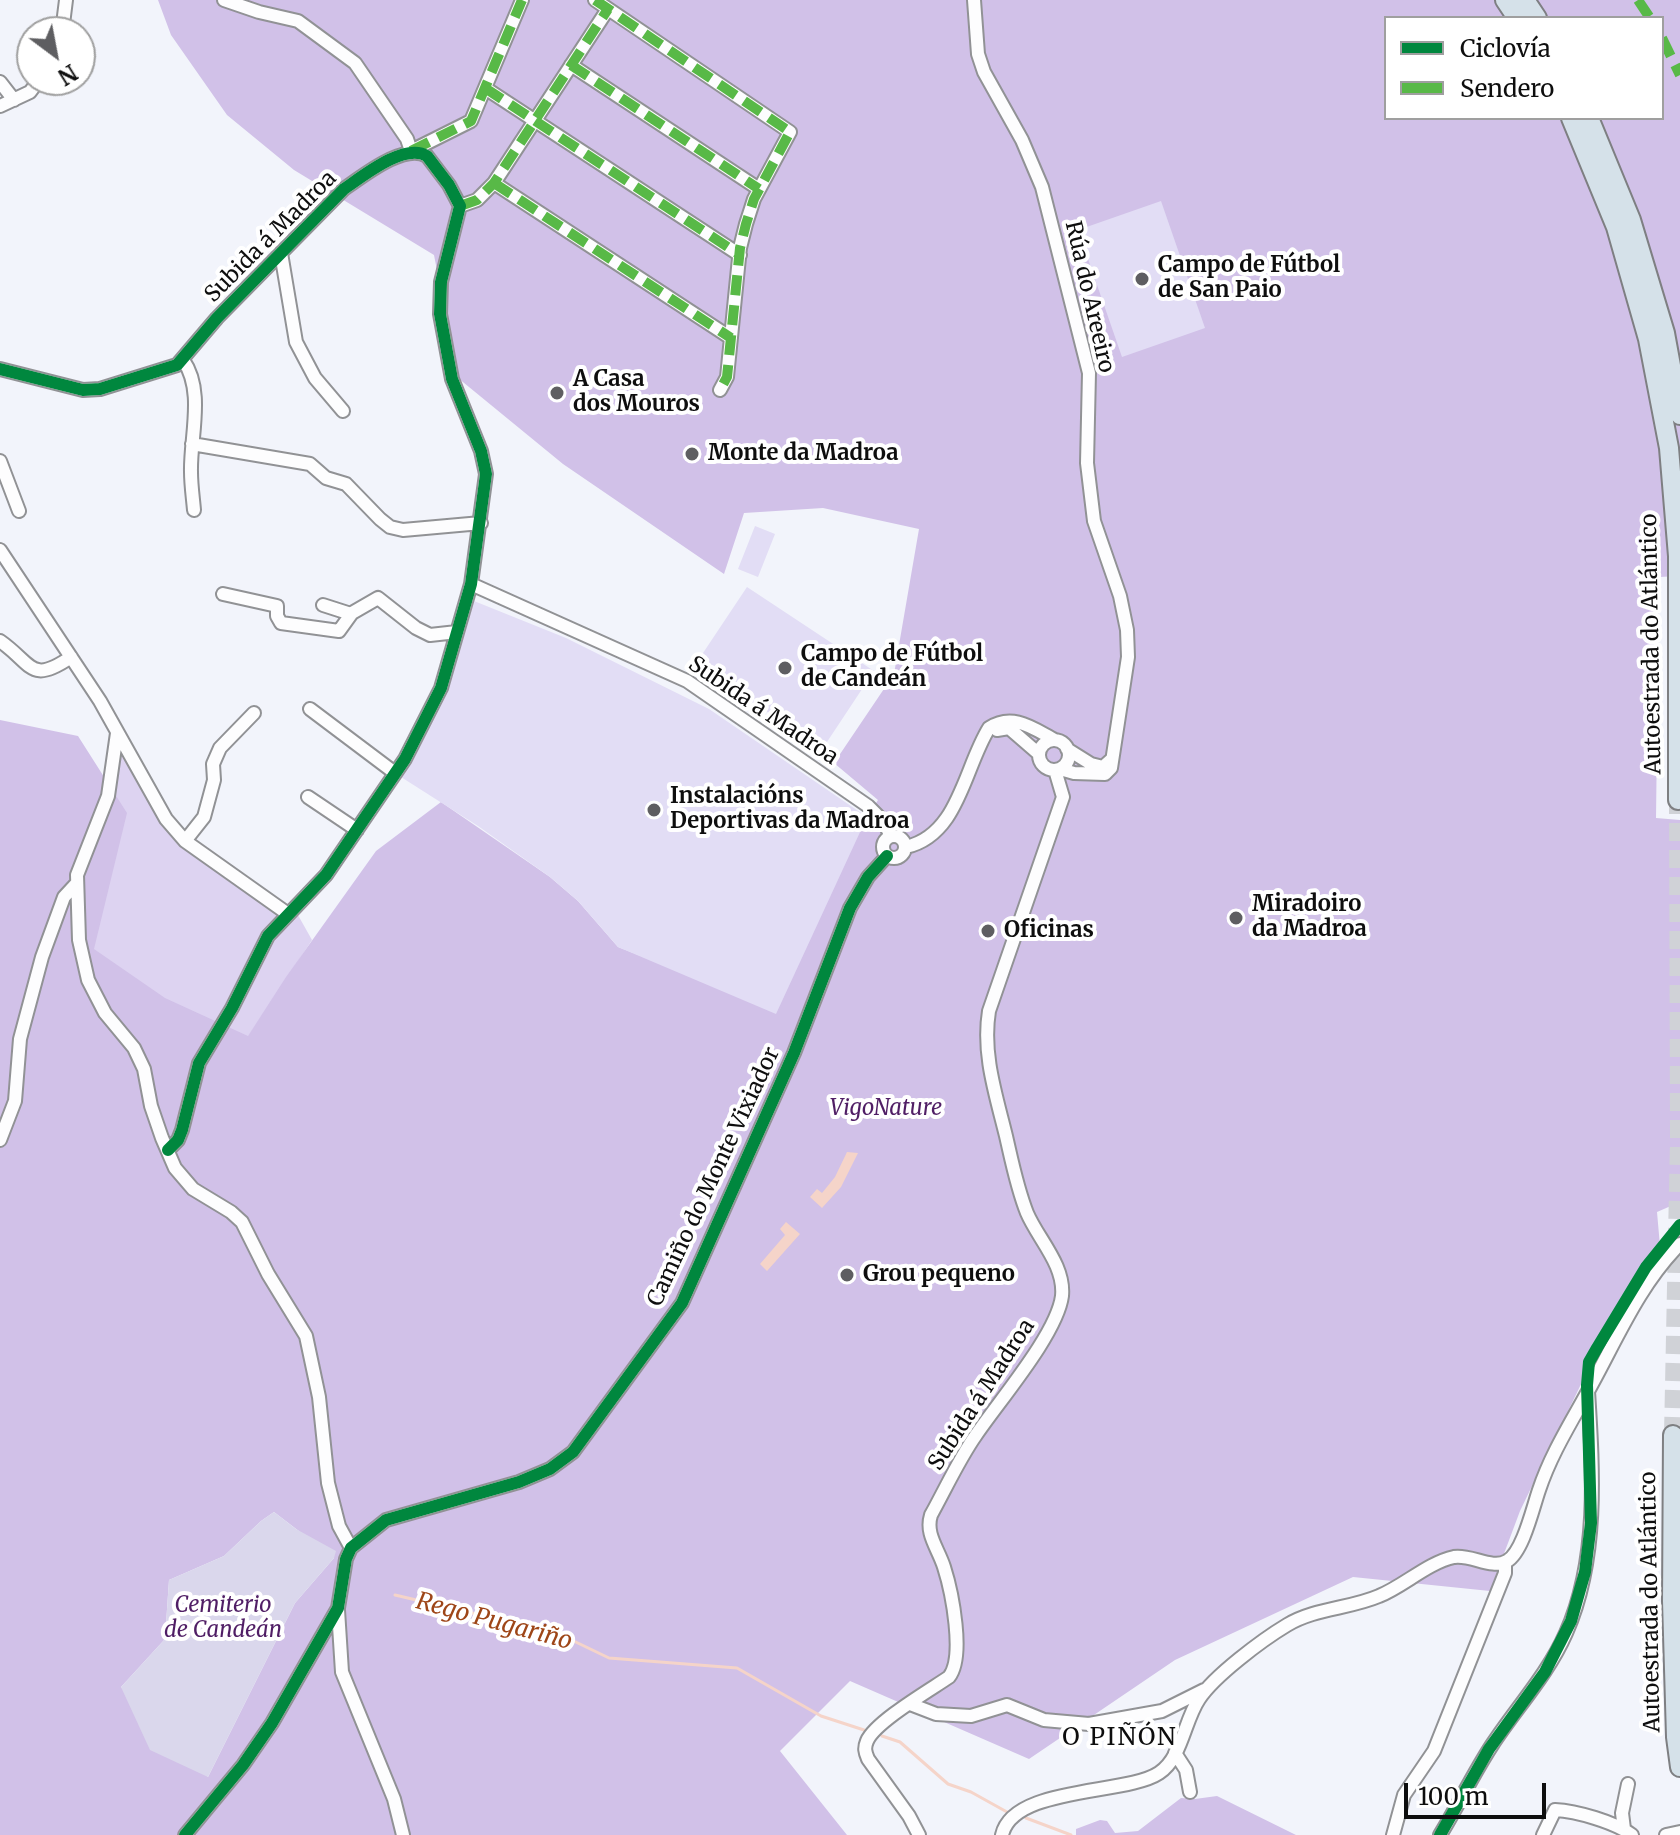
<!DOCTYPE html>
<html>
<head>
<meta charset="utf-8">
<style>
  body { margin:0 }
  #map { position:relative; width:1680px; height:1835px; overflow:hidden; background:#f2f4fb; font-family:Merriweather,serif }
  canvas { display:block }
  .legend { position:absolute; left:1384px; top:16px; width:280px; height:104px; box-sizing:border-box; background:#fff; border:2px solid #9f9f9f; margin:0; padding:10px 14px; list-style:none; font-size:24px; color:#0e0e0e }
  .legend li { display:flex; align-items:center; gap:16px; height:40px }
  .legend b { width:40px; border:2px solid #9f9f9f }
  .north { position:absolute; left:16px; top:16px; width:80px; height:80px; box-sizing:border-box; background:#fff; border:2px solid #9f9f9f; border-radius:50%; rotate:148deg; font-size:22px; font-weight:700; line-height:32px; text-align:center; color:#0e0e0e }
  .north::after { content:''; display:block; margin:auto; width:28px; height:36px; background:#5e5e61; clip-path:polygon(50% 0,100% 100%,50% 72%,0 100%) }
  .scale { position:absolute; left:1404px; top:1783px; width:142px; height:36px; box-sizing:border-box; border:4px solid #0e0e0e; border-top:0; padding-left:10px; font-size:24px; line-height:28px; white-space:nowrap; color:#0e0e0e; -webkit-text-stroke:6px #fff; paint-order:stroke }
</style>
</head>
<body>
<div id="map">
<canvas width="1680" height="1835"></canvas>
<ul class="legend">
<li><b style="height:10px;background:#00873e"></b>Ciclovía</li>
<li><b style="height:10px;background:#58b947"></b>Sendero</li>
</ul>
<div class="north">N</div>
<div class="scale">100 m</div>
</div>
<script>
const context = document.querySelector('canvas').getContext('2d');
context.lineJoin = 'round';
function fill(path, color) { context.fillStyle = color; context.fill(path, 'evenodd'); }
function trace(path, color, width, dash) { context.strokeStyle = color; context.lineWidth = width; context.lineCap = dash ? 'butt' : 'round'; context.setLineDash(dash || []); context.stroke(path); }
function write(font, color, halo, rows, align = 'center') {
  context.font = font + ' Merriweather,serif'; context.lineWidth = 8; context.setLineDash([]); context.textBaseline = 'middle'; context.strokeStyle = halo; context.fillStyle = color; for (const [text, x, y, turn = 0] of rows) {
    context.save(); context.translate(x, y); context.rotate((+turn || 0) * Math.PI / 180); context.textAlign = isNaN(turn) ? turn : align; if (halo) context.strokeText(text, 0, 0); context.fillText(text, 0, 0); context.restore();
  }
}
const green = new Path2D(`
  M119 751 152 807 205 860 245 886 294 908 312 940 248 1037 165 999 84 950Z`);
const forest = new Path2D(`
  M158 0H1680V576L1659 577 1656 818 1680 820V1202L1657 1212 1660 1246 1595 1355 1520 1511 1490 1591 1353 1577 1175 1660 1029 1759 850 1681 780 1751 847 1835H0V720L78 736 127 813 94 949 165 998 248 1036 286 977 376 851 441 802 550 877 578 901 618 947 659 963 867 817 878 800 834 763 894 674 919 529 823 508 744 513 724 574 563 464 458 378 434 255 294 170 227 115 171 35ZM1386 18H1662V118H1386ZM274 1512 334 1558 295 1603 208 1777 121 1687 165 1639 169 1580 224 1556 261 1521Z
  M1217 1796 1296 1835H1076V1829L1100 1820 1107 1821 1115 1833 1138 1831 1181 1798 1195 1799Z`);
const cemetery = new Path2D(`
  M274 1512 296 1529 336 1551 334 1558 295 1603 208 1777 150 1750 121 1687 165 1639 169 1580 224 1556 261 1521Z`);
const pitch = new Path2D(`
  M1161 201 1205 328 1122 357 1078 230Z
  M755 526 775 534 758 577 738 569Z
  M747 587 874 671 823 748 695 665Z
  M474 601 566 638 709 709 867 817 776 1014 618 947 578 901 550 877 478 826 401 777C439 721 454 665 474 601Z`);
const water = new Path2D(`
  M847 1152 858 1153 841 1187 822 1208 810 1197 817 1189 822 1193 835 1177Z
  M786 1222 800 1234 767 1271 760 1264 785 1235 780 1229Z`);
const stream = new Path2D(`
  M395 1595 557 1633 609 1658 737 1668 821 1716 864 1730
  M882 1736 900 1742 948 1784 971 1792 1007 1812
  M1026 1818 1071 1835`);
const highwayTunnel = new Path2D(`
  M1673 1435 1679 1140 1678 800`);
const minor = new Path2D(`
  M224 0 259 12 298 21 355 63 407 139 411 151 471 121 522 0
  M595 0 790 132 754 199 746 224 740 248 727 377 720 390
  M974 0 978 54 984 72 1022 140 1042 187 1089 373 1087 463 1094 521 1120 596 1127 630 1128 657 1111 768 1105 774 1074 773 1060 769
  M62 32 66 0
  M571 65 759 189
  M0 82 14 100
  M485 88 740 255
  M0 106 30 92 39 80
  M494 183 731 338
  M460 206 477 200 494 183 608 9
  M281 253 296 342 315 378 343 411
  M183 360C205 391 190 437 191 472 191 485 193 498 194 510
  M0 369 83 390 100 389 177 365 217 318 344 189C363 176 405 142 427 156L449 185 460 206 441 282 440 314 452 379 481 451 486 474 471 584 441 688 405 759 326 875 268 936 232 1008 199 1063 182 1130 178 1140 168 1150
  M192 444 310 464 326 478 346 484 380 519 390 527 403 530 481 523
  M0 461 19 511
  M0 550 100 701 166 819 185 841 288 914
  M471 584 687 681 868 806 883 821 891 836
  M223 594 277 606V616L281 623 339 631 352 613 378 598 416 628 430 635 457 632
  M323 605 351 614
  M0 641C33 664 30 685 71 657
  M310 709 395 773
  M997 730 1009 728 1039 754
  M117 733 108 796 77 875 79 940 88 980 105 1013 134 1048 144 1069 151 1106 162 1138 175 1168 193 1189 231 1212 242 1222 268 1274 306 1336 319 1397 328 1483 339 1526 351 1548
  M1039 755a15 15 0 1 1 30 0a15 15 0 1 1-30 0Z
  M1067 749 1091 764 1103 767 1112 759
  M308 797 357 830
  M883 847a11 11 0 1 1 22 0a11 11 0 1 1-22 0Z
  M185 841 204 817 214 780 213 764 220 748 254 713
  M906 847C959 835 964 768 989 728 1013 712 1034 729 1055 740
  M0 1140 15 1101 20 1039 42 957 64 897 76 884
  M338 1610 342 1672 394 1799 403 1835
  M910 1704 936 1714 971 1716 1007 1705 1044 1720 1089 1724 1162 1711 1204 1690
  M1175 1753 1186 1770 1190 1792
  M1624 1829 1622 1813 1628 1784
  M185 1835 243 1765 272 1723 338 1608 346 1559 351 1548 386 1520 519 1482 550 1469 573 1452 682 1303 794 1053 850 908 868 877 887 856
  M919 1835 909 1816 868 1759C865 1752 864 1748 867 1741 875 1722 930 1690 949 1677 965 1657 952 1592 944 1567 938 1548 925 1534 931 1515 946 1488 959 1459 976 1435 999 1401 1057 1334 1062 1296 1065 1265 1038 1239 1027 1213 1017 1188 1012 1162 1006 1136 996 1095 982 1054 989 1011L1063 797 1055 770
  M1002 1835C1013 1786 1126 1795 1159 1773 1182 1758 1184 1721 1199 1699 1214 1676 1262 1640 1287 1625 1315 1608 1349 1609 1379 1596 1404 1586 1427 1563 1454 1557 1471 1554 1492 1570 1507 1561 1523 1552 1533 1507 1539 1490 1552 1451 1574 1418 1593 1382 1619 1334 1641 1283 1680 1244
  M1393 1835 1404 1795 1434 1751 1505 1573V1562
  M1440 1835C1458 1806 1473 1774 1492 1745 1517 1707 1548 1674 1566 1633 1599 1559 1593 1470 1588 1391
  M1543 1835 1555 1810C1576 1811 1615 1822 1632 1835
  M1666 1835 1680 1832`);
const highway = new Path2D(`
  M1505 0 1517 18
  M1525 0 1537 18
  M1571 118 1616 227 1648 339 1669 448 1678 556V800
  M1589 118 1631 220 1665 333 1680 415
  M1673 1435 1672 1601 1676 1737 1680 1767`);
const quiet = new Path2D(`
  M595 0 790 132 754 199 746 224 740 248 727 377 720 390
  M1638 0 1650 18
  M1662 38 1680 75
  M571 65 759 189
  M485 88 740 255
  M411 151 471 121 522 0
  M494 183 731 338
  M460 206 477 200 494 183 608 9`);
const cycleway = new Path2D(`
  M0 369 83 390 100 389 177 365 217 318 344 189C363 176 405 142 427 156L449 185 460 206 441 282 440 314 452 379 481 451 486 474 471 584 441 688 405 759 326 875 268 936 232 1008 199 1063 182 1130 178 1140 168 1150
  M185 1835 243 1765 272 1723 338 1608 346 1559 351 1548 386 1520 519 1482 550 1469 573 1452 682 1303 794 1053 850 908 868 877 887 856
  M1440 1835 1489 1749 1545 1672 1571 1621 1585 1572 1591 1523 1587 1385 1589 1362 1597 1348 1646 1267 1680 1225`);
const markers = [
  [1142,279,8,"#5e5e61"],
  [557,393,8,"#5e5e61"],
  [692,454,8,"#5e5e61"],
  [785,668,8,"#5e5e61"],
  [654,810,8,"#5e5e61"],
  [1236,918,8,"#5e5e61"],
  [988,931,8,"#5e5e61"],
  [847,1275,8,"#5e5e61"]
];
const streetNames = [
  ["Subida á Madroa",271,237,-45],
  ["Rúa do Areeiro",1089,297,77],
  ["Autoestrada do Atlántico",1652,644,-91],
  ["Subida á Madroa",763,711,34],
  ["Camiño do Monte Vixiador",714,1177,-65],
  ["Subida á Madroa",982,1395,-57],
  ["Autoestrada do Atlántico",1651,1602,-91]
];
const poiNames = [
  ["Campo de Fútbol",1158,266],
  ["de San Paio",1158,291],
  ["A Casa",573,380],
  ["dos Mouros",573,405],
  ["Monte da Madroa",708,454],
  ["Campo de Fútbol",801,655],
  ["de Candeán",801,680],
  ["Instalacións",670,797],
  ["Deportivas da Madroa",670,822],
  ["Miradoiro",1252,905],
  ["da Madroa",1252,930],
  ["Oficinas",1004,931],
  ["Grou pequeno",863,1275]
];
const parkNames = [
  ["VigoNature",886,1109],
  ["Cemiterio",223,1606],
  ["de Candeán",223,1631]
];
const waterNames = [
  ["Rego Pugariño",494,1622,15]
];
const neighbourhoodNames = [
  ["O PIÑÓN",1120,1738]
];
fill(green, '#ddd3f1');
fill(forest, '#d1c1e8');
fill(cemetery, '#dad7ec');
fill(pitch, '#e2ddf5');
fill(water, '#f5d4c9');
trace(stream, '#f5d4c9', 3);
trace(highwayTunnel, '#d0d2d7', 18, [18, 9]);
trace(minor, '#919295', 16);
trace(highway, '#7e7f82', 22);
trace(minor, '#fdfdfe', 12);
trace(highway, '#d5e1e9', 18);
trace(quiet, '#58b947', 10, [20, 10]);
trace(cycleway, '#00873e', 12);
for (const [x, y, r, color] of markers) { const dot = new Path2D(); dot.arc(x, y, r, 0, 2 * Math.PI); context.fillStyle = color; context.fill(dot); trace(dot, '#fff', 3); }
write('22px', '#0e0e0e', '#fff', streetNames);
write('bold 22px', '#0e0e0e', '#fff', poiNames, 'left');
write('italic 22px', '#501e65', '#fff', parkNames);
write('italic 24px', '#9e4618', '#fff', waterNames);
context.letterSpacing = '2px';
write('24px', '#0e0e0e', '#fff', neighbourhoodNames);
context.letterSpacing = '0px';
</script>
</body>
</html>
